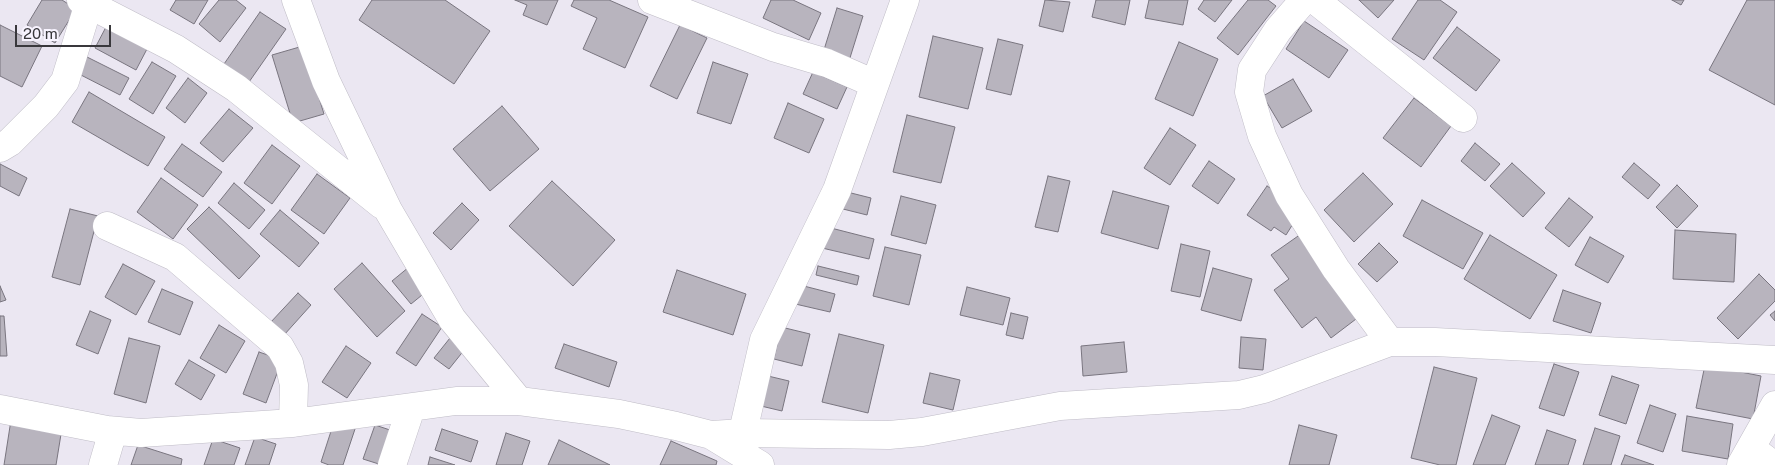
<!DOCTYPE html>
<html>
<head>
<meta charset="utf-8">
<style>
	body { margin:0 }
	#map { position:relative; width:1775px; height:465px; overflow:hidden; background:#ebe7f2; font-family:"Public Sans",sans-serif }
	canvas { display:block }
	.scale { position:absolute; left:15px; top:25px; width:96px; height:22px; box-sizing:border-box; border:2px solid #39383c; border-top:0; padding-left:6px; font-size:15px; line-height:18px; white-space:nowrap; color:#39383c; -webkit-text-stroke:4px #f8f4ff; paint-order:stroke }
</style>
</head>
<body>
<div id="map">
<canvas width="1775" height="465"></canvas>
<div class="scale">20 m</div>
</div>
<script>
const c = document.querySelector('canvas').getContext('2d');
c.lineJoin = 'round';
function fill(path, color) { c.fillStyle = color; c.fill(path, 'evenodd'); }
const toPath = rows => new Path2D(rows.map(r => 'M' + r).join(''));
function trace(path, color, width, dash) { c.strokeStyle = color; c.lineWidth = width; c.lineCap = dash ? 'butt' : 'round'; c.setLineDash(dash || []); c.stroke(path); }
const building = toPath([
	[42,0,62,0,76,9,55,43,27,25,42,0],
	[176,0,208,0,194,24,170,10,176,0],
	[219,0,236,0,246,8,220,42,199,24,219,0],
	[372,0,445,0,490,31,454,84,359,20,372,0],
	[515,0,558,0,547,25,523,15,527,5,515,0],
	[574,0,609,0,648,17,625,68,583,49,597,18,571,6,574,0],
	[771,0,793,0,821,13,809,40,763,18,771,0],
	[1045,0,1070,2,1063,32,1039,26,1045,0],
	[1096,0,1130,0,1125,25,1092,17,1096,0],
	[1149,0,1188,0,1183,25,1145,18,1149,0],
	[1204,0,1232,0,1215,22,1198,9,1204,0],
	[1248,0,1268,0,1276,6,1238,55,1217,38,1248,0],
	[1359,0,1394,0,1378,18,1359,0],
	[1418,0,1440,0,1457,12,1424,60,1392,39,1418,0],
	[1672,0,1684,0,1681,5,1672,0],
	[1747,0,1775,0,1775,105,1709,70,1747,0],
	[837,8,863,16,849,61,823,53,837,8],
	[260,12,286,29,249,82,224,64,260,12],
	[1304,21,1348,50,1329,78,1286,49,1304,21],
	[0,25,42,46,22,87,0,76,0,25],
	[680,25,707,38,677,99,650,86,680,25],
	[106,27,147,49,136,70,95,48,106,27],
	[1457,27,1500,60,1476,91,1433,58,1457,27],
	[933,36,983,48,968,109,919,97,933,36],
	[998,39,1023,45,1011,95,986,89,998,39],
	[1179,42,1218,59,1193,116,1155,99,1179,42],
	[303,46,324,114,293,123,272,55,303,46],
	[85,56,129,78,120,95,77,73,85,56],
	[152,62,176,76,153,114,129,99,152,62],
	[713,62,748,74,731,124,697,113,713,62],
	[813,72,847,87,837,109,803,94,813,72],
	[188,78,207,93,185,123,166,108,188,78],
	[1293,79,1312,111,1282,128,1263,96,1293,79],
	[89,92,165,137,148,166,72,122,89,92],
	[1414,98,1451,126,1421,167,1383,138,1414,98],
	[788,103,824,119,809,153,774,138,788,103],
	[502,106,539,149,490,191,453,149,502,106],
	[229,109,253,128,223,162,200,143,229,109],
	[907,115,955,127,941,183,893,172,907,115],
	[1170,128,1196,145,1170,185,1144,168,1170,128],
	[1475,143,1500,164,1485,181,1461,161,1475,143],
	[182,144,222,172,203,197,164,169,182,144],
	[272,145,300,166,272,204,244,183,272,145],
	[1209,161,1235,179,1218,204,1192,186,1209,161],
	[1512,163,1545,193,1523,217,1490,186,1512,163],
	[1634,163,1660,185,1648,199,1622,177,1634,163],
	[0,164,27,178,19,196,0,186,0,164],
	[1363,173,1393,204,1354,242,1324,210,1363,173],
	[317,174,350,198,324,234,291,210,317,174],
	[1048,176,1070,181,1058,232,1035,227,1048,176],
	[161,178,198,205,173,239,137,212,161,178],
	[552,181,615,240,573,286,509,226,552,181],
	[234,183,265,210,249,229,218,203,234,183],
	[1677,185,1698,206,1677,228,1656,207,1677,185],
	[1267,186,1291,201,1296,219,1286,235,1274,227,1271,231,1247,215,1267,186],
	[839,190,871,198,867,215,835,207,839,190],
	[1113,191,1169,206,1158,249,1101,233,1113,191],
	[901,196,936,205,926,244,891,235,901,196],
	[1569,198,1593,217,1569,247,1545,228,1569,198],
	[1422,200,1483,233,1463,269,1403,236,1422,200],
	[462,203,479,220,451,250,433,233,462,203],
	[209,207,260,256,239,279,187,229,209,207],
	[70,209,98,216,80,285,52,277,70,209],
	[280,210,319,243,299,267,260,234,280,210],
	[827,227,874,239,869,259,822,248,827,227],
	[1675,230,1736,234,1734,282,1673,279,1675,230],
	[1301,234,1360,316,1331,338,1316,317,1302,328,1274,290,1289,279,1271,255,1301,234],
	[1490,235,1557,275,1530,319,1464,279,1490,235],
	[1590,237,1624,256,1608,283,1575,265,1590,237],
	[1379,243,1398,262,1377,282,1358,264,1379,243],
	[1181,244,1210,251,1200,297,1171,291,1181,244],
	[885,247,921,255,909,305,873,296,885,247],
	[362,263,405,311,377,337,334,289,362,263],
	[123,264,155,281,136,315,105,297,123,264],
	[818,266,859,276,857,285,816,275,818,266],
	[409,267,427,291,411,304,392,281,409,267],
	[1213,268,1252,279,1241,321,1201,310,1213,268],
	[677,270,746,294,733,335,663,312,677,270],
	[1759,274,1775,290,1775,301,1738,339,1717,318,1759,274],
	[796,284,835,294,830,312,791,303,796,284],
	[0,286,6,300,0,302,0,286],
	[967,287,1010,298,1003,325,960,315,967,287],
	[162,289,193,302,180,335,148,322,162,289],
	[1563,290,1601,303,1591,333,1553,321,1563,290],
	[298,293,311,305,284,335,270,323,298,293],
	[90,311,111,320,98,354,76,345,90,311],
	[1775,311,1775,321,1770,315,1775,311],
	[1011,313,1028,317,1023,339,1006,335,1011,313],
	[422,314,442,327,416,366,396,353,422,314],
	[0,316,4,316,7,356,0,356,0,316],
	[219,325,245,341,226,373,200,358,219,325],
	[781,327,810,334,802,366,774,359,781,327],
	[839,334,884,345,868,413,822,402,839,334],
	[1241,337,1266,339,1263,370,1239,368,1241,337],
	[129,338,160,346,146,403,114,394,129,338],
	[450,338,465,349,449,369,434,358,450,338],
	[1124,342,1127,372,1083,376,1081,346,1124,342],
	[564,344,617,362,609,387,555,368,564,344],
	[346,346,371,363,347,398,322,382,346,346],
	[259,352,282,360,266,403,243,394,259,352],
	[189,360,215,375,201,400,175,384,189,360],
	[1554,364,1579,372,1564,416,1539,408,1554,364],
	[1705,365,1761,376,1753,419,1696,408,1705,365],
	[1434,367,1477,378,1456,465,1440,465,1411,458,1434,367],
	[930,373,960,380,953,410,923,403,930,373],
	[768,376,789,381,782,411,761,406,768,376],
	[1612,376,1639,385,1626,424,1599,415,1612,376],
	[1650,405,1676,414,1663,452,1637,443,1650,405],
	[1492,415,1520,426,1505,465,1473,465,1492,415],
	[1687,416,1733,424,1728,459,1682,451,1687,416],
	[335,419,356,426,343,465,329,465,321,462,335,419],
	[11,420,62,428,56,465,4,465,11,420],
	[375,425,393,431,382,465,363,459,375,425],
	[1299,425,1337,435,1329,465,1289,465,1299,425],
	[1595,428,1620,436,1611,465,1583,465,1595,428],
	[442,429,478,441,471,462,435,450,442,429],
	[1547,430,1576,440,1568,465,1535,465,1547,430],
	[506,433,530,441,522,465,496,465,506,433],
	[255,437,276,444,269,465,245,465,255,437],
	[213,439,240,448,234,465,204,465,213,439],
	[559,440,610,465,548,465,559,440],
	[671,441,717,461,716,465,660,465,671,441],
	[138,445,182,459,181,465,131,465,138,445],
	[1625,455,1654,465,1621,465,1625,455],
	[430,457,455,465,428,465,430,457]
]);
fill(building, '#b8b4be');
trace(building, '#79757f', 1);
const minor = toPath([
	[81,0,176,49,236,88,382,205],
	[296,0,326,81,388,210,452,319,519,401],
	[652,0,773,47,827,63,875,84],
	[1304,0,1278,30,1252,70,1249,92,1262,136,1289,195,1336,269,1390,342],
	[1315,0,1463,118],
	[0,148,10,142,46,106,65,81,90,0],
	[107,226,175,257,280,347,289,363,294,385,293,423],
	[0,409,107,430,141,433,293,423,456,401,519,401,619,414,676,426,711,435,760,465],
	[711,435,744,433,889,435,922,432,1060,406,1239,395,1264,389,1390,342,1435,342,1775,360],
	[1751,448,1773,465],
	[739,449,764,340,837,190,905,0],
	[103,465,113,431],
	[392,465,411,408],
	[1741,465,1775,405]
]);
trace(minor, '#bfbcc6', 29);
trace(minor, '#fff', 28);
</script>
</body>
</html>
